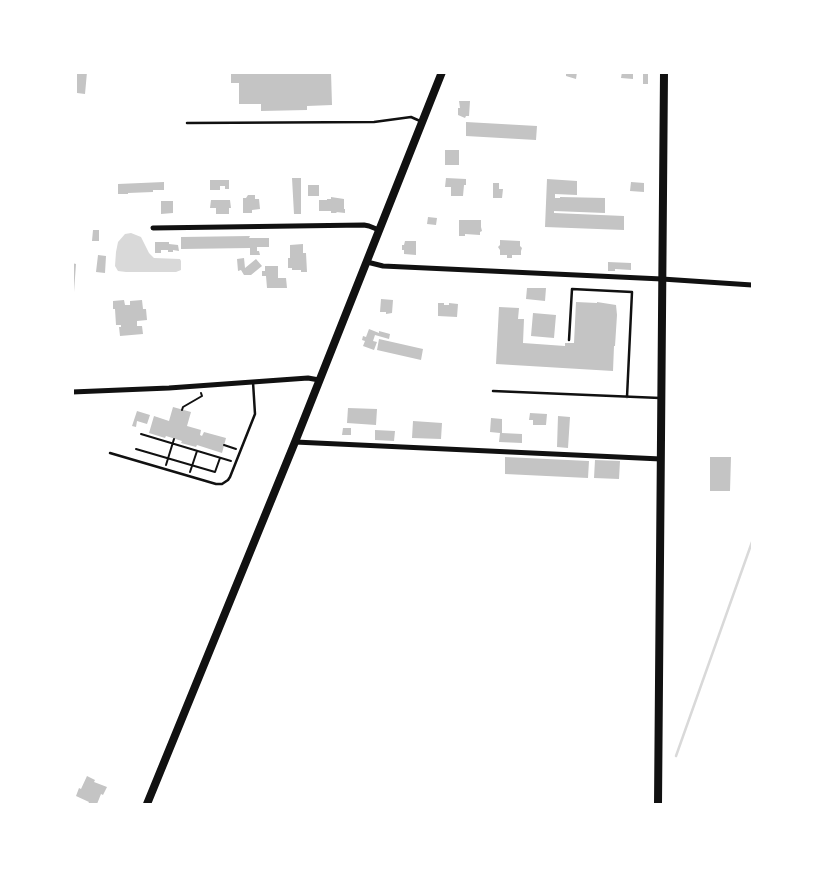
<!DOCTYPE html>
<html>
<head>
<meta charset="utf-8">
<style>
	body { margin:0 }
	#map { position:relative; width:825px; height:877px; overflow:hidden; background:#fff; font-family:Commissioner,sans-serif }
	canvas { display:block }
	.frame { position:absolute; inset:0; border:74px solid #fff; pointer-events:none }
</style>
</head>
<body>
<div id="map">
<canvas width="825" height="877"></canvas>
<div class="frame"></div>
</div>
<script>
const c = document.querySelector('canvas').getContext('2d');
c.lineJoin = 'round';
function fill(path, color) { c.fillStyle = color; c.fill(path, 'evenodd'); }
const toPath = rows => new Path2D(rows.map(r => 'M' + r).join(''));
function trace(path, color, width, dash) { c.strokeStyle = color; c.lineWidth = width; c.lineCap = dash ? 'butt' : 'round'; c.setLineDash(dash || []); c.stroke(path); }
fill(toPath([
	[131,233,141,237,149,253,154,258,180,259,181,261,181,270,176,272,126,272,118,271,115,266,116,252,118,242,125,234]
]), '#d9d9d9');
trace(toPath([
	[676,756,752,542]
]), '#d9d9d9', 2.5);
fill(toPath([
	[77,72,87,72,85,94,77,93],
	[231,72,331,72,332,105,307,106,307,110,261,111,261,104,239,104,239,83,231,83],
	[566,72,577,72,576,79,566,76],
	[622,72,633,72,633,79,621,78],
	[643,72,648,72,648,84,643,84],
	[459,101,470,101,469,116,466,116,465,118,458,115,458,108,460,108],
	[466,122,537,126,536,140,466,136],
	[445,150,459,150,459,165,445,165],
	[292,178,301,178,301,214,294,214],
	[446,178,466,179,466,185,464,185,463,196,451,196,451,187,445,187],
	[547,179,577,181,577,195,555,194,555,198,560,198,560,197,605,198,605,213,554,211,554,213,624,216,624,230,545,227],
	[210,180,229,180,229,189,225,189,225,186,220,186,220,190,210,190],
	[164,182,164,190,153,190,153,192,128,193,128,194,118,194,118,184],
	[631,182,644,183,644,192,630,191],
	[493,183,499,183,499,189,503,189,502,198,493,198],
	[308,185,319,185,319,196,308,196],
	[248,195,255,195,255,199,259,199,260,209,252,210,252,213,243,213,243,198,246,198],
	[331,197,344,199,344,209,345,209,345,213,336,212,337,213,331,213,331,211,319,211,319,200,327,200,327,199,331,199],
	[211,200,230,200,231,208,229,208,229,214,216,214,216,208,210,208],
	[161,201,173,201,173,213,161,214],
	[428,217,437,218,436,225,427,224],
	[459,220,481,220,481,227,482,231,480,232,480,235,465,234,465,236,459,236],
	[93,230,99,230,99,241,92,241],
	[250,236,249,238,269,238,269,247,257,247,257,251,259,251,260,255,250,255,250,248,181,249,181,237],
	[500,240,520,241,520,246,522,248,521,251,521,255,512,255,512,258,507,258,507,255,500,255,500,250,498,247,500,245],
	[405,241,416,241,416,255,404,254,404,250,402,250,402,245,404,245],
	[155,242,169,242,169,244,178,245,179,251,173,250,173,252,168,252,168,250,161,250,161,253,155,253],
	[303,244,303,253,306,253,307,272,301,272,301,270,292,270,292,268,288,268,288,258,290,258,290,245],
	[98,255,106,256,105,273,96,272],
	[244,258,245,268,256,259,262,266,251,275,244,275,241,270,238,271,237,259],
	[608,262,631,263,631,270,615,269,615,271,608,271],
	[72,263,76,264,74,292,72,292],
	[265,266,278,266,278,278,286,278,287,288,267,288,266,276,262,276,262,271,265,271],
	[527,288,546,288,545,301,526,299],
	[381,299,393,300,392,313,386,314,386,312,380,312],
	[124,300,125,305,130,305,130,301,142,300,143,309,146,309,147,320,137,321,137,326,142,326,143,334,120,336,119,327,121,327,121,325,116,325,115,309,113,309,113,301],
	[576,302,597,303,597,302,616,305,617,315,615,346,614,346,613,371,496,364,499,307,519,308,518,319,524,319,523,343,565,346,565,343,574,343],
	[438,303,444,303,444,305,449,305,449,303,458,304,457,317,438,316],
	[533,313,556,315,554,338,531,336],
	[369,329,379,333,379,331,390,334,389,339,375,335,373,341,377,342,374,350,363,346,365,341,362,340,363,336,366,337],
	[379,339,423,349,421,360,377,350],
	[173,407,191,412,187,426,201,430,200,435,202,436,204,432,226,438,222,453,197,445,196,447,181,443,182,441,166,436,165,438,149,433,154,416,169,421],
	[348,408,377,409,376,425,347,423],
	[137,411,150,415,147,424,137,421,136,427,132,426],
	[530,413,547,414,546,425,533,425,533,420,529,420],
	[558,416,570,417,568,448,557,447],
	[491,418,502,419,502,433,522,434,522,443,499,442,500,433,490,432],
	[413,421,442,423,441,439,412,438],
	[343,428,351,428,351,435,342,435],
	[375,430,395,431,394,441,375,440],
	[505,457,589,461,588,478,505,474],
	[710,457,731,457,730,491,710,491],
	[595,460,620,461,619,479,594,478],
	[87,776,95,780,94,782,107,787,103,795,101,794,97,804,88,804,89,802,76,796,79,788,81,789]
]), '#c4c4c4');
trace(toPath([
	[182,410,183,407,202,396,201,393],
	[141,434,231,461],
	[224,445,236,449],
	[136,449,215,472,220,458],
	[166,465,174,439],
	[190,472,197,451]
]), '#111', 2);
trace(toPath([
	[187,123,374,122,411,117,420,121],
	[569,340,572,289,632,292,627,397],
	[493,391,660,398],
	[110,453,216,484,222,484,228,480,230,477,255,414,253,382]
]), '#111', 2.5);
trace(toPath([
	[153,228,364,225,369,226,379,230],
	[367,262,383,266,662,279,752,285],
	[72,392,169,388,308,378,319,380],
	[295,442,661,459]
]), '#111', 5);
trace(toPath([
	[147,804,295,442,442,72],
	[658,804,664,72]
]), '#111', 8);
</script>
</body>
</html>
